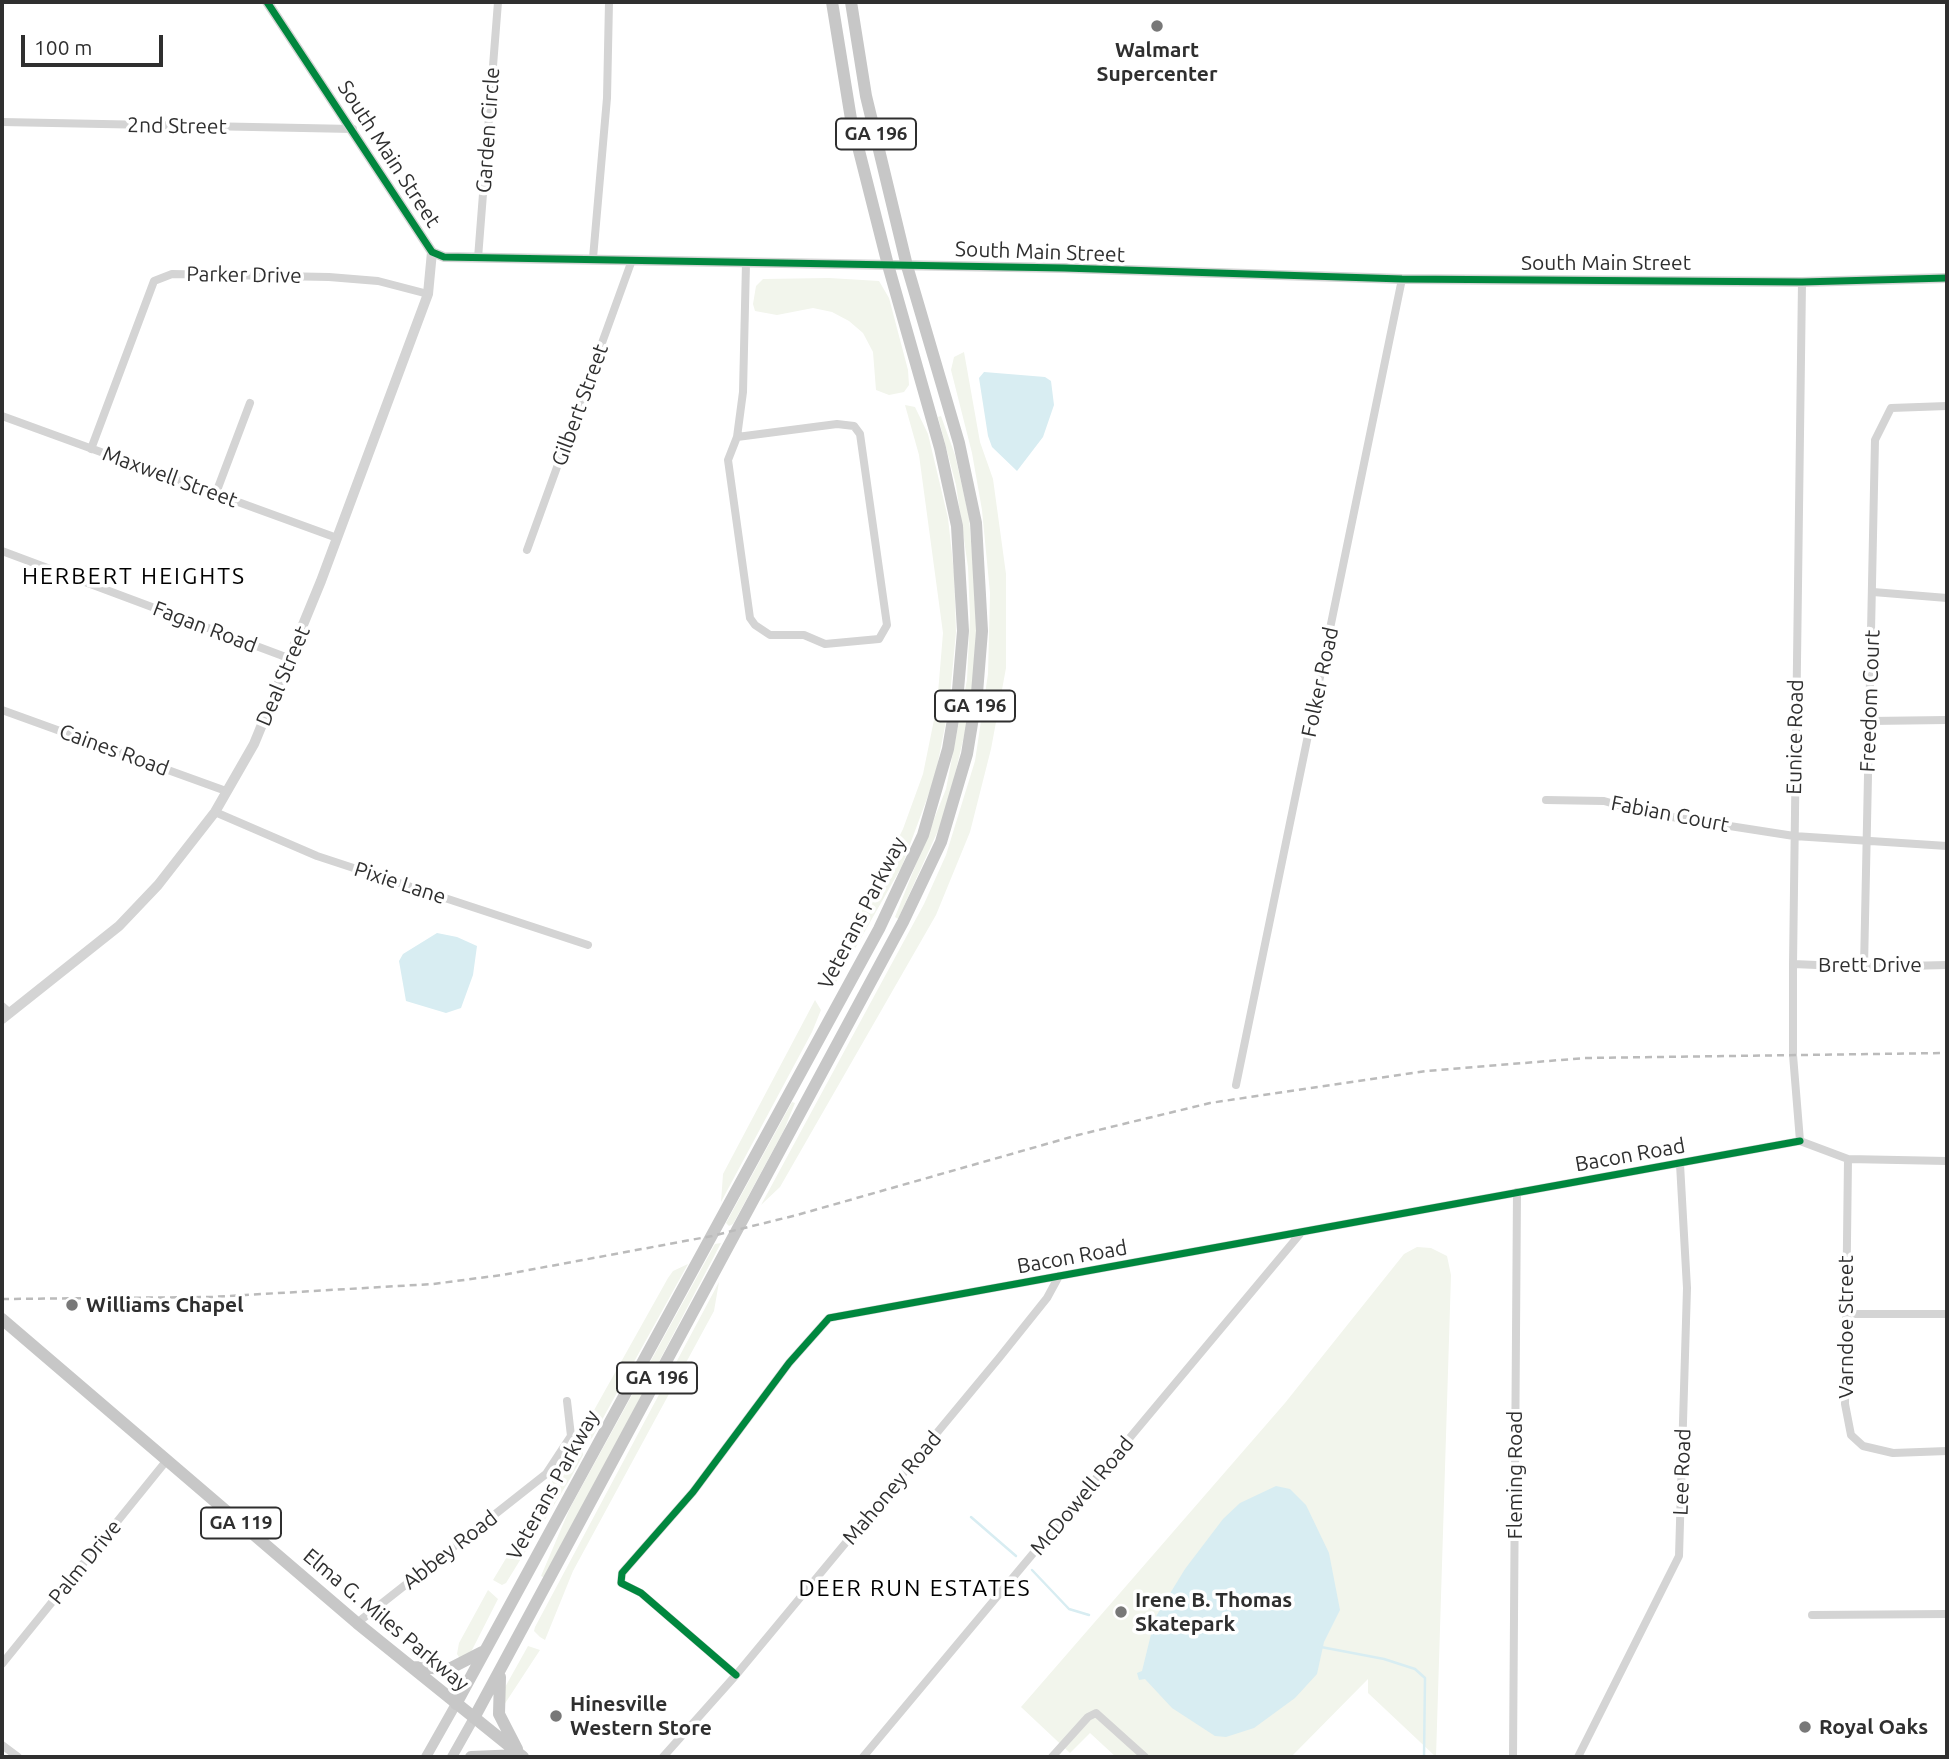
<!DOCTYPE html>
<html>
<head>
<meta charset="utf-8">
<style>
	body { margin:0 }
	#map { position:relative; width:1949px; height:1759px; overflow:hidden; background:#fff; font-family:Ubuntu,sans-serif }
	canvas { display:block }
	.frame { position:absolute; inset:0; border:4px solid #2f2f2f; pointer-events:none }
	.scale { position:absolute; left:21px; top:35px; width:142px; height:32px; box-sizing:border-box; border:4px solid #2f2f2f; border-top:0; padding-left:9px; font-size:21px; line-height:24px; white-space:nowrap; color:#2f2f2f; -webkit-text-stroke:5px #fff; paint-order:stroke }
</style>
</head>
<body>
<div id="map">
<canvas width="1949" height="1759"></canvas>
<div class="frame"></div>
<div class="scale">100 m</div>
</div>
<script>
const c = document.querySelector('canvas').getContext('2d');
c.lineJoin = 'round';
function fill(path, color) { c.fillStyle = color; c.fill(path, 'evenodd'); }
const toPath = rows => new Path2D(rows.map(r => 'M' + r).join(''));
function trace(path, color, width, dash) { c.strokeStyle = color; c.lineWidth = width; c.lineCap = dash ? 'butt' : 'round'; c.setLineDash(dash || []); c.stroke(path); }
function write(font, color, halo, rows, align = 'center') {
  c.font = font + ' Ubuntu,sans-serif'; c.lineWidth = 7; c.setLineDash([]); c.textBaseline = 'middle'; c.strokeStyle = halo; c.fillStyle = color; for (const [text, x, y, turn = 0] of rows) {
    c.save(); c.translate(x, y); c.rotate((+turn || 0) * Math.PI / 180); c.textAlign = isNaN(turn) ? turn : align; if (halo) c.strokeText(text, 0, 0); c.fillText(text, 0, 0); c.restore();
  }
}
fill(toPath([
	[829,278,879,281,889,298,908,370,909,385,904,392,889,395,876,390,873,352,863,333,849,321,832,312,813,308,777,315,755,311,753,304,756,286,763,279],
	[964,352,980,442,993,479,1006,574,1006,668,991,749,970,832,936,915,780,1187,761,1205,924,904,946,855,975,761,988,674,990,593,982,510,972,453,951,370,954,357],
	[905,405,915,407,928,434,948,518,954,573,956,632,949,706,935,777,902,866,836,982,823,987,903,829,923,774,937,705,943,633,919,455],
	[941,416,955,455,969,517,977,617,973,683,967,723,946,813,898,919,895,917,946,789,967,680,970,617,968,567,956,485,938,417],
	[815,1000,821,1010,812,1032,721,1202,723,1174],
	[792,1102,795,1103,784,1130,733,1224,729,1226,726,1223],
	[721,1243,573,1526,545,1578,541,1576,570,1508,715,1244],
	[1417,1247,1431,1248,1447,1256,1451,1275,1436,1757,1368,1693,1368,1679,1291,1757,1116,1757,1090,1733,1070,1753,1021,1707,1285,1403,1404,1254],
	[688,1264,592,1438,588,1441,582,1439,579,1437,668,1278,673,1271],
	[719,1282,714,1311,573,1571,545,1640,540,1637,534,1631,535,1627],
	[575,1443,582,1447,583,1455,570,1479,506,1583,502,1585,493,1580],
	[488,1590,498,1599,471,1652,461,1660,457,1654,459,1643],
	[528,1646,540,1650,504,1705,504,1689]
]), '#f2f5ec');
fill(toPath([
	[984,372,1045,377,1051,381,1054,405,1043,437,1017,471,992,447,988,436,979,378],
	[437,933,457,937,477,946,473,975,461,1008,446,1013,406,1001,399,961,403,954],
	[1276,1486,1290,1489,1306,1505,1329,1553,1340,1610,1324,1642,1317,1674,1295,1698,1254,1728,1226,1737,1215,1736,1172,1708,1145,1679,1139,1680,1137,1673,1142,1671,1155,1618,1185,1569,1223,1519,1240,1503]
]), '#d8edf2');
trace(toPath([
	[971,1517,1016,1556],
	[1032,1570,1069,1609,1089,1615],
	[1321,1647,1384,1659,1415,1669,1425,1678,1424,1757]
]), '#d8edf2', 2.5);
trace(toPath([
	[2,122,353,129],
	[478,258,498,2],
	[593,258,607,98,609,2],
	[2,416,337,538],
	[737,437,837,424,854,426,860,434,887,625,879,639,825,644,804,635,770,635,755,625,750,618,728,460,737,437,743,392,746,263],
	[91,449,154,281,172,274,329,277,378,281,428,294],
	[216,493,250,403],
	[527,550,632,260],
	[2,551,291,659],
	[1873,592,1947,598],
	[2,710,226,791],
	[1870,721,1947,720],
	[1546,800,1604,801,1646,813,1794,836,1947,846],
	[215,812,317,856,588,945],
	[1793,964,1864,967,1947,965],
	[1864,967,1875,440,1891,408,1947,406],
	[2,1006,10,1013],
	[1236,1085,1402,279],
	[1800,1141,1793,1055,1793,964,1802,282],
	[1800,1141,1848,1159,1947,1161],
	[1848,1159,1845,1404,1851,1435,1863,1446,1893,1453,1947,1451],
	[1846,1314,1947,1314],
	[1812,1615,1947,1614],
	[357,1623,546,1474,571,1436,567,1401],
	[2,1664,167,1460],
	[736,1675,641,1593,621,1583,622,1573,693,1492,789,1363,829,1318,1800,1141],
	[2,1745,18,1757],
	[663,1757,736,1675,999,1358,1047,1298,1059,1276],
	[863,1757,1300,1234],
	[1052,1757,1088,1717,1096,1713,1145,1757],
	[1513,1757,1517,1192],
	[1578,1757,1679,1556,1687,1288,1680,1164]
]), '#d4d4d4', 8);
trace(toPath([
	[267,2,432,252,444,257,1064,268,1402,279,1802,282,1947,278],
	[2,1019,119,926,158,885,215,812,254,744,321,581,428,294,432,252]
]), '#d4d4d4', 10);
trace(toPath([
	[426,1757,456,1704],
	[452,1757,474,1718]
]), '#cdcdcd', 10);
trace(toPath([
	[2,1319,357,1623,523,1757],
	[413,1667,449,1669,482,1652],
	[500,1677,499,1714,517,1749],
	[456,1704,879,929,923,835,948,749,958,690,963,631,957,526,940,448,888,265,851,119,832,2],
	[474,1718,903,922,941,842,967,754,977,693,982,631,976,523,959,443,907,266,866,96,851,2],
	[471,1757,520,1755]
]), '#c7c7c7', 12);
trace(toPath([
	[2,1299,211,1297,433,1284,502,1275,712,1236,797,1215,1078,1135,1210,1103,1426,1071,1585,1058,1947,1053]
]), '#bbb', 2.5, [7, 5]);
trace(toPath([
	[267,2,432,252,444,257,1064,268,1402,279,1802,282,1947,278],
	[736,1675,641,1593,621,1583,622,1573,693,1492,789,1363,829,1318,1800,1141]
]), '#00873e', 7);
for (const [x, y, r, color] of [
	[1157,26,7,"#787878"],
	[72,1305,7,"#787878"],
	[1121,1612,7,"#787878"],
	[556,1716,7,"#787878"],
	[1805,1727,7,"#787878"]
]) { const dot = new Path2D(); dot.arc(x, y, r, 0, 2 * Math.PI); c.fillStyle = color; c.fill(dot); trace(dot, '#fff', 2.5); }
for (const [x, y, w] of [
	[876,134,80],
	[975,706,80],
	[657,1378,80],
	[241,1523,80]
]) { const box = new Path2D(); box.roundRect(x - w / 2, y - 15.5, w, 31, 5); c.fillStyle = '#fff'; c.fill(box); trace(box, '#2f2f2f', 2); }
write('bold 19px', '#2f2f2f', null, [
	["GA 196",876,134],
	["GA 196",975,706],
	["GA 196",657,1378],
	["GA 119",241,1523]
]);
write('bold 21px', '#2f2f2f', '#fff', [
	["Walmart",1157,50,"center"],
	["Supercenter",1157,74,"center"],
	["Williams Chapel",86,1305],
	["Irene B. Thomas",1135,1600],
	["Skatepark",1135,1624],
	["Hinesville",570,1704],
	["Western Store",570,1728],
	["Royal Oaks",1819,1727]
], 'left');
write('21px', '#2f2f2f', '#fff', [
	["2nd Street",177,126,1],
	["Garden Circle",488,130,-86],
	["South Main Street",389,154,57],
	["South Main Street",1040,252,2],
	["South Main Street",1606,263],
	["Parker Drive",244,275,1],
	["Gilbert Street",580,405,-70],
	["Maxwell Street",170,477,20],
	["Fagan Road",205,627,21],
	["Deal Street",283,676,-67],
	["Folker Road",1320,682,-78],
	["Freedom Court",1870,701,-88],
	["Eunice Road",1795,737,-89],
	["Caines Road",114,750,20],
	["Fabian Court",1670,814,11],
	["Pixie Lane",400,883,18],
	["Veterans Parkway",862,913,-63],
	["Brett Drive",1870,965],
	["Bacon Road",1630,1155,-10],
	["Bacon Road",1072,1257,-10],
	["Varndoe Street",1846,1327,-90],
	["Lee Road",1682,1472,-88],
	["Fleming Road",1515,1475,-90],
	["Veterans Parkway",553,1485,-61],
	["Mahoney Road",892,1488,-50],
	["McDowell Road",1082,1496,-50],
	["Abbey Road",450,1550,-38],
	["Palm Drive",85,1562,-51],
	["Elma G. Miles Parkway",386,1620,40]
]);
c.letterSpacing = '2px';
write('23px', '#000', '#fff', [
	["HERBERT HEIGHTS",134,576],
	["DEER RUN ESTATES",915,1588]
]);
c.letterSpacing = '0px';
</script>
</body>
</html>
